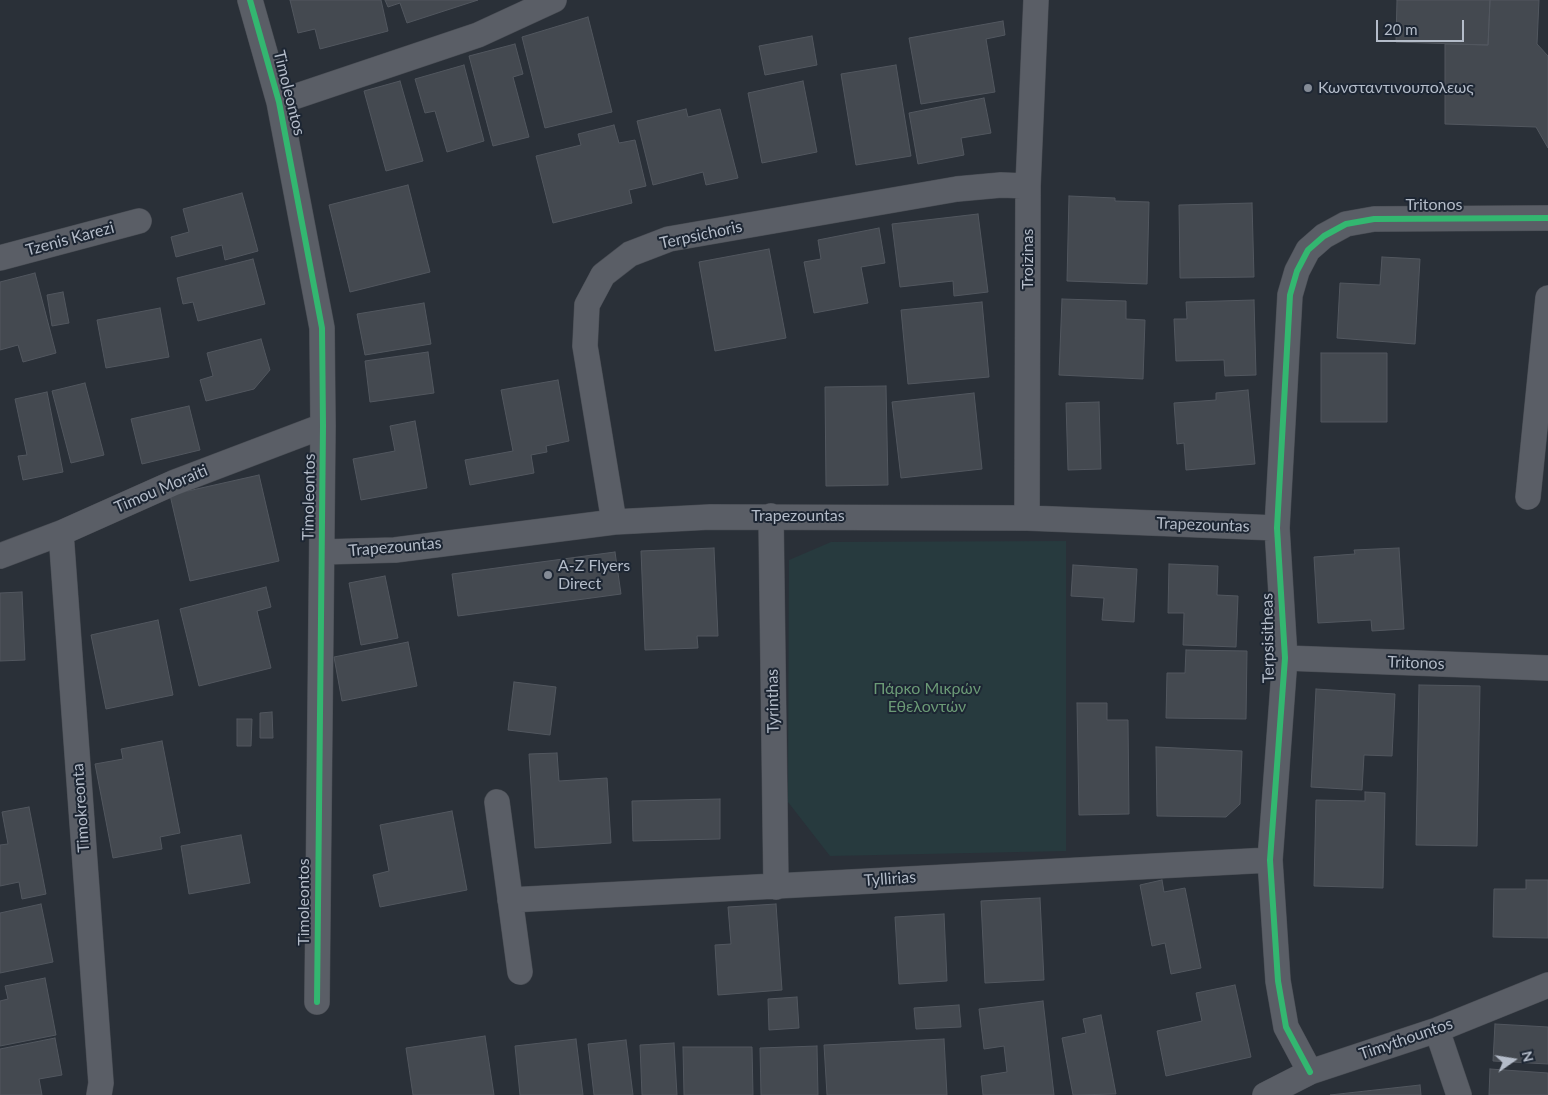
<!DOCTYPE html>
<html>
<head>
<meta charset="utf-8">
<style>
	body { margin:0 }
	#map { position:relative; width:1548px; height:1095px; overflow:hidden; background:#2a3038; font-family:Lato,sans-serif }
	canvas { display:block }
	.north { position:absolute; left:1488px; top:1035px; width:50px; height:50px; -webkit-text-stroke:4px #1d2633; paint-order:stroke; rotate:77deg; font-size:14px; font-weight:700; line-height:20px; text-align:center; color:#b4bcc9 }
	.north::after { content:''; display:block; margin:auto; width:18px; height:22px; background:#b4bcc9; clip-path:polygon(50% 0,100% 100%,50% 72%,0 100%) }
	.scale { position:absolute; left:1376px; top:20px; width:88px; height:22px; box-sizing:border-box; border:2px solid #b4bcc9; border-top:0; padding-left:6px; font-size:15px; line-height:18px; white-space:nowrap; color:#b4bcc9; -webkit-text-stroke:4px #1d2633; paint-order:stroke }
</style>
</head>
<body>
<div id="map">
<canvas width="1548" height="1095"></canvas>
<div class="north">N</div>
<div class="scale">20 m</div>
</div>
<script>
const c = document.querySelector('canvas').getContext('2d');
c.lineJoin = 'round';
function fill(path, color) { c.fillStyle = color; c.fill(path, 'evenodd'); }
const toPath = rows => new Path2D(rows.map(r => 'M' + r).join(''));
function trace(path, color, width, dash) { c.strokeStyle = color; c.lineWidth = width; c.lineCap = dash ? 'butt' : 'round'; c.setLineDash(dash || []); c.stroke(path); }
function write(font, color, halo, rows, align = 'center') {
  c.font = font + ' Lato,sans-serif'; c.lineWidth = 4; c.setLineDash([]); c.textBaseline = 'middle'; c.strokeStyle = halo; c.fillStyle = color; for (const [text, x, y, turn = 0] of rows) {
    c.save(); c.translate(x, y); c.rotate((+turn || 0) * Math.PI / 180); c.textAlign = isNaN(turn) ? turn : align; if (halo) c.strokeText(text, 0, 0); c.fillText(text, 0, 0); c.restore();
  }
}
fill(toPath([
	[1066,541,1066,851,830,856,788,802,789,560,831,542]
]), '#273a3e');
const building = toPath([
	[290,0,381,0,388,31,320,49,315,29,298,33,290,0],
	[385,0,478,0,407,23,400,3,388,7,385,0],
	[1397,0,1490,0,1488,45,1396,42,1397,0],
	[1490,0,1539,0,1537,44,1548,56,1548,148,1536,127,1445,124,1445,44,1488,45,1490,0],
	[588,17,612,112,545,128,522,37,588,17],
	[1003,21,1005,35,986,39,995,92,921,104,909,38,1003,21],
	[812,36,817,65,765,75,759,46,812,36],
	[515,44,523,74,513,77,529,137,493,146,469,56,515,44],
	[464,65,484,141,447,152,435,111,425,113,415,79,464,65],
	[896,65,911,156,856,165,841,74,896,65],
	[400,81,423,161,386,171,364,91,400,81],
	[803,81,817,152,762,163,748,93,803,81],
	[984,98,991,133,961,138,964,155,918,164,909,113,984,98],
	[686,109,688,117,720,109,738,178,706,185,703,172,653,185,637,121,686,109],
	[614,125,619,143,635,140,646,186,629,190,632,203,553,223,536,156,581,145,578,134,614,125],
	[408,185,430,272,350,292,329,205,408,185],
	[242,193,258,251,225,260,222,245,176,257,171,237,189,232,183,209,242,193],
	[1069,196,1115,198,1115,201,1149,202,1147,284,1067,281,1069,196],
	[1252,203,1254,277,1180,278,1179,205,1252,203],
	[978,214,988,292,954,296,953,281,900,287,892,224,978,214],
	[879,228,885,263,861,267,868,303,814,313,804,262,821,259,818,240,879,228],
	[769,249,786,338,715,351,699,262,769,249],
	[1382,257,1420,259,1415,344,1337,338,1340,283,1380,285,1382,257],
	[253,259,265,304,198,321,193,302,183,304,177,278,253,259],
	[35,273,56,353,23,362,18,345,0,350,0,282,35,273],
	[63,292,69,323,52,326,47,295,63,292],
	[1062,299,1126,301,1126,319,1145,320,1143,379,1059,375,1062,299],
	[1254,300,1256,375,1225,376,1224,360,1176,361,1174,319,1187,319,1186,302,1254,300],
	[982,302,989,377,908,384,901,310,982,302],
	[424,303,431,344,365,355,357,314,424,303],
	[160,308,169,357,106,368,97,320,160,308],
	[261,339,270,370,254,389,206,401,200,380,213,376,207,353,261,339],
	[428,352,434,393,370,402,365,361,428,352],
	[1321,353,1387,353,1387,422,1321,422,1321,353],
	[558,380,569,441,546,446,547,452,531,455,534,473,470,485,465,460,513,451,501,390,558,380],
	[85,383,104,455,71,463,52,391,85,383],
	[886,386,888,485,826,486,825,387,886,386],
	[1248,390,1255,464,1186,470,1184,443,1177,444,1174,403,1216,400,1216,393,1248,390],
	[47,392,63,472,23,480,18,456,27,455,15,399,47,392],
	[974,393,982,469,901,478,892,402,974,393],
	[1099,402,1101,469,1068,470,1066,403,1099,402],
	[189,406,200,450,142,464,131,419,189,406],
	[415,421,427,488,361,500,353,459,395,451,390,426,415,421],
	[259,475,279,561,190,581,170,495,259,475],
	[714,548,718,636,697,636,698,648,645,650,641,551,714,548],
	[1399,548,1404,629,1372,631,1371,620,1318,623,1314,557,1355,554,1354,550,1399,548],
	[615,552,621,594,458,616,452,574,615,552],
	[1169,564,1218,566,1217,595,1238,596,1236,647,1183,645,1184,613,1168,613,1169,564],
	[1073,565,1137,569,1134,622,1102,620,1104,598,1071,596,1073,565],
	[385,576,398,638,361,645,349,583,385,576],
	[266,587,271,607,257,611,271,668,199,686,180,609,266,587],
	[22,592,25,660,0,661,0,593,22,592],
	[158,620,173,695,106,709,91,635,158,620],
	[408,642,417,686,342,701,334,657,408,642],
	[1186,650,1247,651,1246,719,1166,718,1167,673,1185,673,1186,650],
	[514,682,556,687,550,735,508,730,514,682],
	[1419,685,1480,686,1477,846,1416,845,1419,685],
	[1316,689,1395,694,1392,756,1364,755,1362,790,1311,787,1316,689],
	[1077,703,1107,703,1107,720,1128,720,1129,814,1079,815,1077,703],
	[272,712,273,738,260,738,260,713,272,712],
	[237,719,252,719,251,746,237,746,237,719],
	[162,741,180,833,160,837,162,849,113,858,95,764,123,759,121,749,162,741],
	[1156,747,1242,751,1240,804,1226,817,1157,816,1156,747],
	[557,753,559,781,607,778,611,843,535,848,529,754,557,753],
	[1365,792,1385,793,1383,888,1314,886,1316,800,1365,801,1365,792],
	[720,799,720,839,633,841,632,801,720,799],
	[29,807,46,894,22,899,19,882,0,886,0,845,8,844,2,812,29,807],
	[452,811,467,890,380,907,373,875,389,871,380,825,452,811],
	[241,835,250,883,189,894,181,846,241,835],
	[1162,880,1164,892,1185,888,1201,968,1171,974,1165,943,1152,946,1140,885,1162,880],
	[1526,880,1548,880,1548,938,1493,937,1494,889,1526,889,1526,880],
	[1040,898,1044,980,985,983,981,901,1040,898],
	[41,904,53,962,0,973,0,913,41,904],
	[776,904,782,990,718,995,715,945,731,944,728,907,776,904],
	[944,914,947,981,899,984,895,917,944,914],
	[45,978,56,1035,0,1046,0,1001,8,999,5,986,45,978],
	[1235,985,1251,1057,1166,1076,1157,1031,1202,1021,1196,993,1235,985],
	[797,997,799,1028,769,1030,768,999,797,997],
	[1043,1001,1054,1095,983,1095,981,1076,1007,1072,1004,1046,984,1049,979,1009,1043,1001],
	[959,1005,961,1027,916,1029,914,1008,959,1005],
	[1101,1015,1116,1094,1073,1095,1062,1038,1086,1033,1083,1019,1101,1015],
	[1495,1024,1548,1027,1548,1064,1493,1061,1495,1024],
	[485,1036,494,1095,413,1095,406,1048,485,1036],
	[55,1038,62,1075,39,1079,42,1095,0,1095,0,1049,55,1038],
	[576,1039,583,1095,520,1095,515,1046,576,1039],
	[944,1039,947,1095,827,1095,824,1045,944,1039],
	[626,1040,633,1095,594,1095,588,1044,626,1040],
	[674,1043,677,1095,642,1095,640,1045,674,1043],
	[817,1046,818,1095,761,1095,760,1048,817,1046],
	[683,1047,752,1047,753,1095,684,1095,683,1047],
	[1490,1069,1548,1073,1548,1095,1489,1095,1490,1069],
	[1420,1085,1421,1095,1330,1095,1420,1085]
]);
fill(building, '#444950');
trace(building, '#52575f', 1);
const minor = toPath([
	[250,0,279,102,322,328,323,426,317,1002],
	[279,102,478,35,554,0],
	[0,258,139,221],
	[1528,497,1548,298],
	[771,516,776,887],
	[1027,518,1028,186,1036,0],
	[614,522,585,346,587,305,603,275,630,254,669,239,957,189,1001,185,1028,186],
	[61,533,101,1083,99,1095],
	[322,552,395,550,614,522,710,517,1027,518,1277,528],
	[0,556,61,533,173,483,323,426],
	[1285,658,1548,668],
	[497,802,520,972],
	[510,900,1270,860],
	[1437,1030,1459,1095],
	[1310,1072,1286,1027,1278,981,1270,860,1285,658,1277,528,1290,295,1297,271,1308,250,1324,236,1346,224,1374,219,1548,218],
	[1265,1095,1310,1072,1437,1030,1548,985]
]);
trace(minor, '#484c53', 26);
trace(minor, '#5a5e66', 25);
trace(toPath([
	[250,0,279,102,322,328,323,426,317,1002],
	[1310,1072,1286,1027,1278,981,1270,860,1285,658,1277,528,1290,295,1297,271,1308,250,1324,236,1346,224,1374,219,1548,218]
]), '#33b770', 6);
for (const [x, y, r, color] of [
	[1308,88,5,"#848b96"],
	[548,575,5,"#848b96"]
]) { const dot = new Path2D(); dot.arc(x, y, r, 0, 2 * Math.PI); c.fillStyle = color; c.fill(dot); trace(dot, '#1d2633', 2); }
write('16px', '#b4bcc9', '#1d2633', [
	["Κωνσταντινουπολεως",1318,88],
	["A-Z Flyers",558,566],
	["Direct",558,584]
], 'left');
write('16px', '#b4bcc9', '#1d2633', [
	["Timoleontos",289,93,76],
	["Tritonos",1434,205],
	["Terpsichoris",701,235,-12],
	["Tzenis Karezi",70,239,-15],
	["Troizinas",1028,259,-90],
	["Timou Moraiti",161,489,-23],
	["Timoleontos",309,497,-89],
	["Trapezountas",798,516],
	["Trapezountas",1203,525,2],
	["Trapezountas",395,547,-5],
	["Terpsisitheas",1268,638,-91],
	["Tritonos",1416,663,2],
	["Tyrinthas",773,701,-91],
	["Timokreonta",81,808,-94],
	["Tyllirias",890,879,-4],
	["Timoleontos",304,902,-90],
	["Timythountos",1406,1039,-19]
]);
write('16px', '#6b9a76', '#1d2633', [
	["Πάρκο Μικρών",927,689],
	["Εθελοντών",927,707]
]);
</script>
</body>
</html>
